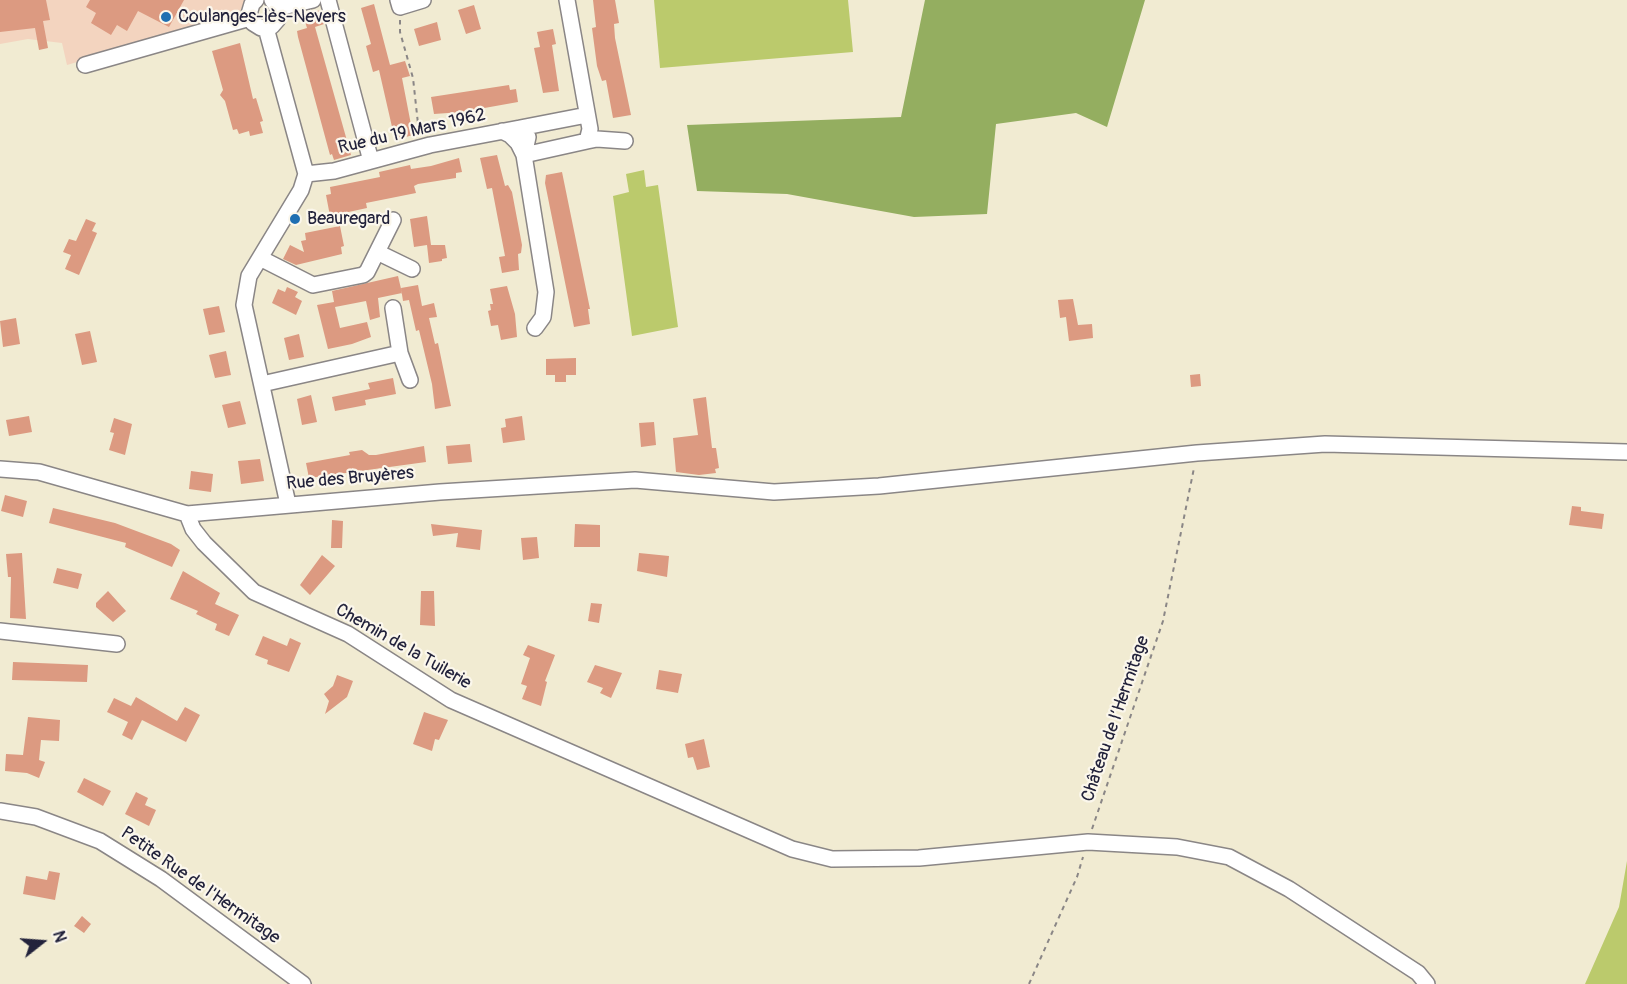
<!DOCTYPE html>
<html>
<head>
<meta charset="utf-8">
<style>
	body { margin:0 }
	#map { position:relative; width:1627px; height:984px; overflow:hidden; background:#f1ebd2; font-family:Pangolin,sans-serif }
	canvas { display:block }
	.north { position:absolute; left:12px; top:912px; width:60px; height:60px; -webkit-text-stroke:4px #fbf7ec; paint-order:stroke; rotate:73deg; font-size:16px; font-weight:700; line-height:24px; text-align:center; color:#22223b }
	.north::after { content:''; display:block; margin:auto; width:21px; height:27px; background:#22223b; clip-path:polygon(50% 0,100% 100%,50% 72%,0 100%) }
</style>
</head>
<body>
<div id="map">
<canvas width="1627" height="984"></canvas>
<div class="north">N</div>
</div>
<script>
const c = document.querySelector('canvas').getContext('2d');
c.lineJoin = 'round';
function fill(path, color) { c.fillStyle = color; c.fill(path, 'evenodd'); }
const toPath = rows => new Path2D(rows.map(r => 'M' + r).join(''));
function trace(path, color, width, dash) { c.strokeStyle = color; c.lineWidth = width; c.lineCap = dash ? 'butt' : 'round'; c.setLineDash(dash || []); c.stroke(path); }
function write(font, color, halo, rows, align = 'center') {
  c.font = font + ' Pangolin,sans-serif'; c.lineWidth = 4.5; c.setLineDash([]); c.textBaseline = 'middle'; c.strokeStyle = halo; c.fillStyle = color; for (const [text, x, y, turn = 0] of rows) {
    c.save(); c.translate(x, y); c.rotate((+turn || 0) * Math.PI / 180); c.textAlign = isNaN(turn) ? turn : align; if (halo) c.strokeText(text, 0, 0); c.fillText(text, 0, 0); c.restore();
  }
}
fill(toPath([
	[0,0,245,0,239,14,67,65,62,43,28,39,0,44]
]), '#f3d4bf');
fill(toPath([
	[654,0,848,0,853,52,660,68],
	[644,170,646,187,658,185,678,327,632,336,613,196,629,192,626,174],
	[1627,861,1627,984,1585,984,1619,907]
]), '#bbca6c');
fill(toPath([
	[925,0,1145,0,1107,127,1076,113,996,124,987,214,914,217,787,194,697,191,687,125,901,117]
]), '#94ae60');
fill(toPath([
	[0,0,46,0,50,20,43,21,48,48,39,50,35,28,0,32],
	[90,0,184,0,169,27,138,11,127,31,117,25,111,35,91,23,96,13,86,7],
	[593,0,615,0,619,23,614,24,615,38,631,115,613,118,606,80,602,81,597,66,592,28,596,27],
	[374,4,390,65,405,61,410,76,402,78,413,135,395,140,379,70,373,72,366,46,371,44,361,8],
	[474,5,481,29,466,34,458,10],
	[321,10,324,24,315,27,351,155,334,160,332,154,330,155,298,37,297,31,307,28,303,15],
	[437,22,441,40,419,46,414,29],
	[553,29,556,44,552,45,559,91,543,93,534,48,540,47,537,32],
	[240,43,253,99,256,98,263,121,260,122,263,133,250,136,249,131,239,134,237,129,233,130,225,101,220,95,223,90,212,51],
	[509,85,510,90,516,89,518,102,462,112,434,114,431,97],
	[497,155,505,186,508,185,512,192,522,245,521,253,518,254,519,270,502,273,499,257,505,256,492,188,487,189,480,158],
	[459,158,462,172,456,173,456,178,418,184,414,186,416,193,366,203,367,208,330,216,326,195,331,194,330,187,380,177,379,172,410,165,411,169,431,166],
	[562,172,590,309,588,309,590,324,574,327,545,183,546,175],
	[427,216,431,245,445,245,447,258,442,259,442,261,429,263,427,245,414,247,410,219],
	[86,219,96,223,92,231,97,233,79,275,65,269,71,255,63,252,69,239,76,241],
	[340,226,344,246,341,247,342,254,296,265,283,259,290,245,304,252,301,241,306,240,305,233],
	[398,276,402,293,378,298,380,317,370,320,366,301,335,307,340,328,367,322,371,337,352,344,328,349,317,305,334,302,332,291],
	[418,285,422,306,434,303,437,317,429,318,435,344,438,343,451,406,435,409,432,384,419,330,416,331,409,300,403,301,401,288],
	[507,286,515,314,517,337,501,340,498,325,491,326,488,311,491,310,490,304,493,304,490,289],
	[287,287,298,292,295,297,302,301,296,315,272,303,278,289,285,292],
	[1073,299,1078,325,1092,324,1093,338,1069,341,1066,317,1060,318,1058,300],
	[219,306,225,332,209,335,203,309],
	[16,318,20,344,3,347,0,321],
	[90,331,97,362,82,365,75,334],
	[299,334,304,357,289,360,284,338],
	[226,351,231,375,215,378,209,355],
	[576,358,576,375,566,375,566,382,555,382,555,375,546,375,546,359],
	[1200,374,1201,386,1191,387,1190,375],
	[393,378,396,394,365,400,366,405,335,411,332,397,370,389,368,383],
	[311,395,317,422,302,425,297,399],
	[706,397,712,448,716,448,719,468,715,469,716,473,699,475,676,472,673,438,698,435,693,399],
	[240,401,246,424,228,428,222,405],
	[29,416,32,432,9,436,6,420],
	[522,416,525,440,503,443,501,428,506,427,505,419],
	[114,418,132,424,125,455,109,450,114,433,110,432],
	[654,422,656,445,641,447,639,423],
	[470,444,472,462,448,464,446,446],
	[424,446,426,462,309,478,306,463,350,455,349,452,362,450,369,455,376,455],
	[260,459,264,481,241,484,238,461],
	[191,471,213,474,211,492,189,489],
	[5,495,27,501,23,517,1,511],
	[1572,506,1581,507,1581,511,1604,514,1602,529,1569,525],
	[53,508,115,523,171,544,180,550,172,567,125,547,126,543,49,523],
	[332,520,343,521,342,548,331,548],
	[431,524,482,530,480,550,456,547,458,533,433,536],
	[575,524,600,525,600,547,574,547],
	[537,537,539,558,523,560,521,538],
	[22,553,26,619,10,618,11,577,8,577,6,554],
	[639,553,669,556,667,577,637,571],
	[322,555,335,566,310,595,300,585],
	[57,568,82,574,78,589,53,583],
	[183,571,220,593,215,604,239,615,229,636,215,630,217,624,196,614,198,611,170,599],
	[108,591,126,611,113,622,96,607,96,603],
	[421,591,434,591,435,626,420,625],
	[591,603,602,604,599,623,588,621],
	[263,636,287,646,290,638,301,643,289,672,267,664,268,660,255,655],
	[528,645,555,655,545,681,547,682,541,706,522,699,527,686,521,684,530,658,523,655],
	[13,662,88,665,87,682,12,680],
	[595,665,622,673,611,698,600,693,603,688,587,682],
	[659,670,682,674,678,693,656,689],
	[337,675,353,681,347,697,325,714,329,701,324,694,333,686],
	[136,697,177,721,185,707,200,715,186,742,142,720,132,740,122,735,128,722,107,712,114,698,131,706],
	[424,712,448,720,439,740,435,739,432,751,413,744],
	[28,717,60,720,59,741,41,740,39,760,45,762,39,778,27,773,5,771,6,754,23,755],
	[704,739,710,767,697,770,693,757,688,758,685,744],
	[84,778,111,791,103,806,77,792],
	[136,792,148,798,145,805,156,810,149,826,125,814],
	[49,871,60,873,55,900,23,894,26,876,47,880],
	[82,916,91,924,84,933,74,926]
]), '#dc9a81');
const minor = toPath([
	[256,0,252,4,249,14,253,23,261,28,272,26,278,19,278,8,272,0],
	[328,0,371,161],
	[398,0,400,7,423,0],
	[278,8,313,0],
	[266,28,306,174,301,190,249,276,244,305,288,504],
	[85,65,250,18],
	[520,128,587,115],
	[502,131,510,135,518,143,524,155,587,141,590,129,567,0],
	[587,141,597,139,625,141],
	[306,174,334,171,430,145,520,128,528,137,524,155,546,292,543,317,535,328],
	[377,252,412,269],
	[260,258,313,285,363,275,367,272,393,220],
	[400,353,410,380],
	[262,384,400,353,393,308],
	[0,469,39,472,187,514,440,492,635,480,774,492,879,486,1197,453,1325,444,1627,452],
	[187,514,193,529,204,543,254,592,348,634,451,700,792,849,832,859,919,858,1088,842,1177,847,1229,857,1289,889,1418,973,1427,984],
	[0,631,117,644],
	[0,811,36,817,100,841,161,879,303,984]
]);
trace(minor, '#8a8686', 18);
trace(toPath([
	[400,20,400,32,413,78,419,133],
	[1092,829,1163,621,1194,468],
	[1029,984,1077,877,1083,857]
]), '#8a8686', 2, [4.5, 4.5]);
trace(minor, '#fff', 15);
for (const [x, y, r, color] of [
	[166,17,6,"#1f6fb2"],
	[295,219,6,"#1f6fb2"]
]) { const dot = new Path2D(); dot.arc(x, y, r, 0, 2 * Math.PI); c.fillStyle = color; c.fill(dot); trace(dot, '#fbf7ec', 2); }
write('18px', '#22223b', '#fbf7ec', [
	["Coulanges-lès-Nevers",178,17],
	["Beauregard",307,219]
], 'left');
write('18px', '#22223b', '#fbf7ec', [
	["Rue du 19 Mars 1962",412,132,-13],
	["Rue des Bruyères",350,479,-5],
	["Chemin de la Tuilerie",403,647,30],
	["Château de l’Hermitage",1116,719,-71],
	["Petite Rue de l'Hermitage",200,886,35]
]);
</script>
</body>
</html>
